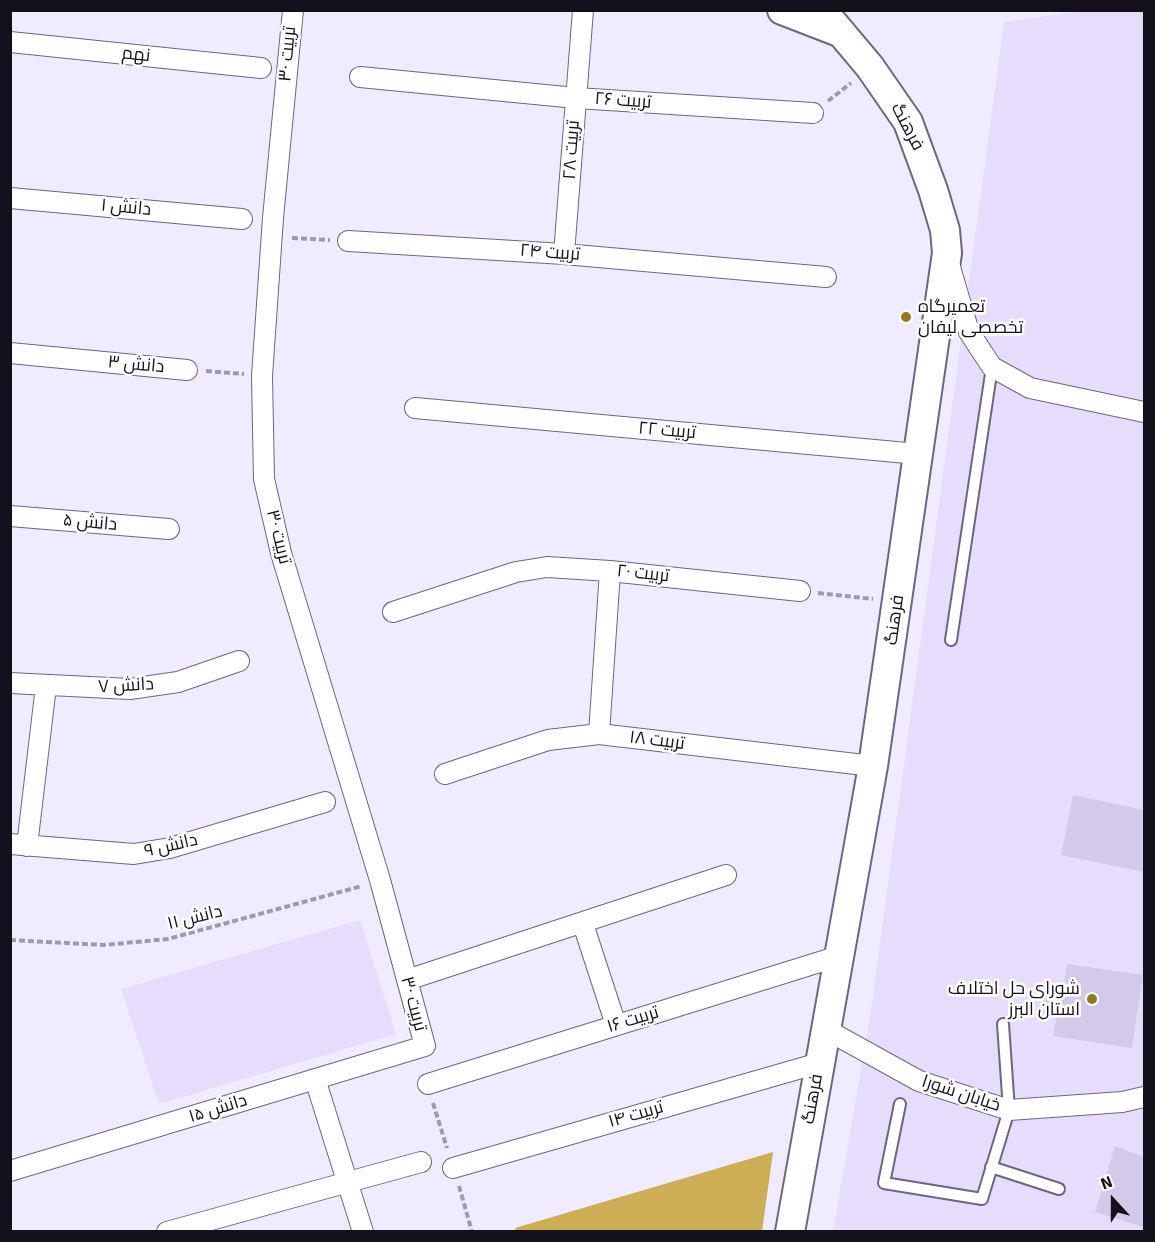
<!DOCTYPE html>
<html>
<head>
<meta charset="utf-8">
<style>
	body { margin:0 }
	#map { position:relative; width:1155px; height:1242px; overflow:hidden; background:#f1ebff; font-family:Signika,sans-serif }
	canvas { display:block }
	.frame { position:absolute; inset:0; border:12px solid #15111c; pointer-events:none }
	.north { position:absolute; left:1083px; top:1170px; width:60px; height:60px; -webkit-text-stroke:4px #fff; paint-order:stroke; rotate:339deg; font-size:16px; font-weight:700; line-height:24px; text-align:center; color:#15111c }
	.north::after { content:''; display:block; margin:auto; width:21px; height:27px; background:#15111c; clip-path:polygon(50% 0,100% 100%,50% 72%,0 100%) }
</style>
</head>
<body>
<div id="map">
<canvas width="1155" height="1242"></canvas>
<div class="frame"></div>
<div class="north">N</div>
</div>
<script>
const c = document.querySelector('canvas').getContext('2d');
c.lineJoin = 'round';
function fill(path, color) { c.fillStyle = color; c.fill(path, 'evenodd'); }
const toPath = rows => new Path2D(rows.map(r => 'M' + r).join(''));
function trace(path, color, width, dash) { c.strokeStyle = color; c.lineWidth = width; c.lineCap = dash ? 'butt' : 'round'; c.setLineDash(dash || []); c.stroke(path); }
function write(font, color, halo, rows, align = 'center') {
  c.font = font + ' Signika,Cairo,sans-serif'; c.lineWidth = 5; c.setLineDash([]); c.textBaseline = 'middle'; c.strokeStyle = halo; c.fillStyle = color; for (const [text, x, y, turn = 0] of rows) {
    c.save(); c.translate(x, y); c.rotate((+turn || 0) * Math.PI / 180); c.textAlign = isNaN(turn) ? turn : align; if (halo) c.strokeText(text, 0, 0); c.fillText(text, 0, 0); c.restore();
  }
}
fill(toPath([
	[1084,11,1144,11,1144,1231,833,1232,870,1017,1004,22],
	[360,920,396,1034,159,1104,121,989]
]), '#e6dcfc');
fill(toPath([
	[773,1152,762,1231,516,1231,515,1228]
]), '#ccae57');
fill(toPath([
	[1073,795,1144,810,1144,872,1061,855],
	[1067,964,1143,975,1132,1048,1053,1036,1056,1019,1042,1012,1047,984,1064,986],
	[1115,1146,1144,1157,1144,1227,1095,1212]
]), '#d3c9e9');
const lane = toPath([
	[951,640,992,367],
	[900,1104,884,1183,982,1199,1009,1110,1003,1024],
	[991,1167,1059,1189]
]);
const street = toPath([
	[10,42,261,68],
	[360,77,576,98,813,113],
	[10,198,242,219],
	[348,241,564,254,826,277],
	[564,254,583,10],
	[950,267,969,332,992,367,1030,388,1144,412],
	[10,353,187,370],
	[415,408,918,454],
	[10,516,169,529],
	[393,612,516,572,547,567,610,571,800,591],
	[10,683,130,689,178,682,239,661],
	[599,734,610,571],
	[445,774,548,740,599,734,873,766],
	[10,844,134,854,170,848,325,802],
	[27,846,46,686],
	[583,924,616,1025],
	[407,980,726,875],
	[825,1029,919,1081,1009,1110,1122,1102,1144,1097],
	[315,1079,363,1232],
	[428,1084,839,956],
	[453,1168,819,1063],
	[10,1171,425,1046,380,880,281,553,264,479,262,376,273,218,293,10],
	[167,1232,421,1162]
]);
const secondary = toPath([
	[782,10,839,32],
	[790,1232,873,766,947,253,945,230,933,190,908,122,870,67,822,10]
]);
trace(lane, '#6e6581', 14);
trace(street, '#6e6581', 22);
trace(secondary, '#6e6581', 32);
trace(toPath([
	[828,101,851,83],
	[292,238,330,240],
	[206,371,244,374],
	[818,593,873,599],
	[10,940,104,945,168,939,362,886],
	[433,1103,447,1148],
	[459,1186,472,1232]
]), '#9f9aaa', 4, [6, 3]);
trace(lane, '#fff', 10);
trace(street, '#fff', 20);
trace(secondary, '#fff', 28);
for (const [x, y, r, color] of [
	[906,317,6,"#93781f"],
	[1092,999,6,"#93781f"]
]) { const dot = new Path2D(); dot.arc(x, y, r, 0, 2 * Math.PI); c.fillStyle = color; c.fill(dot); trace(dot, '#fff', 2); }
write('18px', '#15111c', '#fff', [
	["تربیت ۳۰",288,54,-85],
	["نهم",136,55,6],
	["تربیت ۲۶",623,101,4],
	["فرهنگ",907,127,62],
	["تربیت ۲۸",572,150,-86],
	["دانش ۱",126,208,5],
	["تربیت ۲۴",550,253,4],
	["دانش ۳",136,365,5],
	["تربیت ۲۲",667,431,5],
	["دانش ۵",90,523,5],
	["تربیت ۳۰",278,537,76],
	["تربیت ۲۰",643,574,6],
	["فرهنگ",895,620,-82],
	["دانش ۷",126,686,-3],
	["تربیت ۱۸",657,741,7],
	["دانش ۹",171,846,-13],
	["دانش ۱۱",195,918,-14],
	["تربیت ۳۰",413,1004,75],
	["تربیت ۱۶",633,1020,-17],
	["خیابان شورا",961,1094,18],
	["فرهنگ",813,1099,-80],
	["دانش ۱۵",218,1109,-17],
	["تربیت ۱۴",636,1115,-16]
]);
write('18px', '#15111c', '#fff', [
	["تعمیرگاه",918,307],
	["تخصصی لیفان",918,328],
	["شورای حل اختلاف",1080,989,"right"],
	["استان البرز",1080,1010,"right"]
], 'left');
</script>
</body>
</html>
